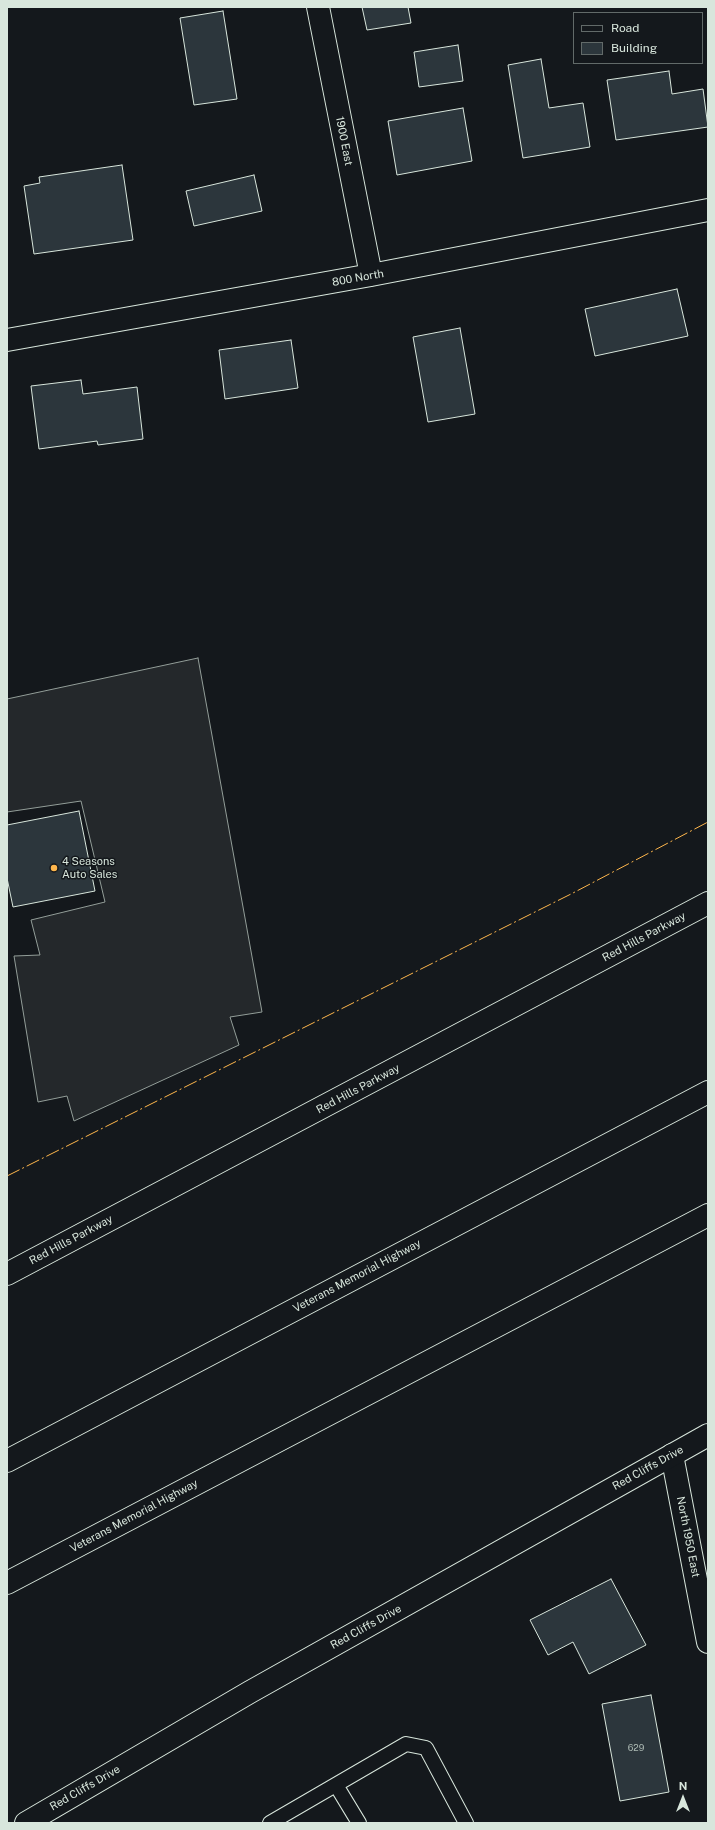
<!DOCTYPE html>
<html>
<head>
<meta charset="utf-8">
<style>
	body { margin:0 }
	#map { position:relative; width:715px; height:1830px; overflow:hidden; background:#14181c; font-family:"Public Sans",sans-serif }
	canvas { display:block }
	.frame { position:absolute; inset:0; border:8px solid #d8e6dc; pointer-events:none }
	.legend { position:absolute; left:573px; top:12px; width:130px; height:52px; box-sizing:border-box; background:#14181c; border:1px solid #626a69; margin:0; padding:5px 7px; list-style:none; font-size:12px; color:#d8e6dc }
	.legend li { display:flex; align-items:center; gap:8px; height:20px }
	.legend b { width:20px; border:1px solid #626a69 }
	.north { position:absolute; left:663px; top:1778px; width:40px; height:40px; -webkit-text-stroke:3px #14181c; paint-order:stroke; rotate:0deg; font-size:11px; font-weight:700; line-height:16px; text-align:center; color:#d8e6dc }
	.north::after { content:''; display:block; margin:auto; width:14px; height:18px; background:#d8e6dc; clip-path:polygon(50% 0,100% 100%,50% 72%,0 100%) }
</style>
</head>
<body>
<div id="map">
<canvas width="715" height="1830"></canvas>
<div class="frame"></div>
<ul class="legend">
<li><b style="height:5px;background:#14181c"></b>Road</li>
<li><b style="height:11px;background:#2c363c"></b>Building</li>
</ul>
<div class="north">N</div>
</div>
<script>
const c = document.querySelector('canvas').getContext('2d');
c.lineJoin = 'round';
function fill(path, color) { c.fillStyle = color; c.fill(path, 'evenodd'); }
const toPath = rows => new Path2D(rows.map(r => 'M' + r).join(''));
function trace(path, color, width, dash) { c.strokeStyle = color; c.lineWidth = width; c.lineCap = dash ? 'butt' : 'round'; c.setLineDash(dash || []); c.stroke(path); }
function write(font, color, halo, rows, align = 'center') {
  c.font = font + ' "Public Sans",sans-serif'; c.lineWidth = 3; c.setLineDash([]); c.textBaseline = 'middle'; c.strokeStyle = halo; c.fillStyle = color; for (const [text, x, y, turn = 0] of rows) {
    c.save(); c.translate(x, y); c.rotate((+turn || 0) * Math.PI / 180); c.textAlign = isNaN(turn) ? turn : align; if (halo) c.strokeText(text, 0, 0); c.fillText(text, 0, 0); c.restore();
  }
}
const parking = toPath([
	[198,658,262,1012,230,1017,239,1045,74,1121,67,1096,38,1102,14,956,40,955,31,920,105,902,81,801,7,812,7,699,198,658]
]);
fill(parking, '#24282b');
trace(parking, '#939e99', 1);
const building = toPath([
	[362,7,408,7,411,23,367,30,362,7],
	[223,11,237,99,194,105,180,18,223,11],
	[458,45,463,81,419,87,414,52,458,45],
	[541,59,549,108,583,103,590,147,523,158,508,65,541,59],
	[669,71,672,94,703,89,708,127,616,140,607,80,669,71],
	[463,108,472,161,397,175,388,121,463,108],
	[122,165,133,240,34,254,24,186,40,183,39,177,122,165],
	[254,175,262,211,194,226,186,191,254,175],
	[677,289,688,336,595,356,585,309,677,289],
	[460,328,475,414,428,422,413,337,460,328],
	[291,340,298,388,225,399,219,350,291,340],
	[81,380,83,394,137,387,143,439,98,445,97,441,39,449,31,386,81,380],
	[79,811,95,891,13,907,7,878,7,825,79,811],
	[611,1579,646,1645,589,1674,573,1642,548,1655,530,1620,611,1579],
	[651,1695,669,1792,620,1801,602,1704,651,1695]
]);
fill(building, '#2c363c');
trace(building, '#d8e6dc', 1);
const service = toPath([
	[336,1785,359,1823],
	[270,1823,406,1744,426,1748,466,1823]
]);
const minor = toPath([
	[318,7,371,275],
	[7,340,371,275,708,210],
	[672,1455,708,1642]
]);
const secondary = toPath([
	[7,1274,708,903]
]);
const primary = toPath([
	[26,1823,250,1692,708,1435]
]);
const motorway = toPath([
	[7,1461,708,1092],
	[7,1583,708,1215]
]);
trace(service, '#d8e6dc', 16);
trace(minor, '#d8e6dc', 24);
trace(secondary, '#d8e6dc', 24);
trace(primary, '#d8e6dc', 24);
trace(motorway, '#d8e6dc', 24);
trace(service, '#14181c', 14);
trace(minor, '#14181c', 22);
trace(secondary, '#14181c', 22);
trace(primary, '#14181c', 22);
trace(motorway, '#14181c', 22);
trace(toPath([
	[7,1176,573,893,708,822]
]), '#ffb74d', 1, [14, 3, 2, 3]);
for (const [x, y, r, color] of [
	[54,868,4,"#ffb74d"]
]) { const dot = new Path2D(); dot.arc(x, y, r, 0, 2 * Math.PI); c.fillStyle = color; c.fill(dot); trace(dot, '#14181c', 1.5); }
write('9px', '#adbab4', null, [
	["629",636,1748]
]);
write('11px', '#d8e6dc', '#14181c', [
	["1900 East",344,141,79],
	["800 North",358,278,-10],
	["Red Hills Parkway",644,937,-28],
	["Red Hills Parkway",358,1089,-28],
	["Red Hills Parkway",71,1240,-28],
	["Veterans Memorial Highway",357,1276,-28],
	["Red Cliffs Drive",648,1468,-29],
	["Veterans Memorial Highway",134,1516,-28],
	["North 1950 East",688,1537,79],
	["Red Cliffs Drive",366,1627,-29],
	["Red Cliffs Drive",85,1788,-30]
]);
write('11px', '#d8e6dc', '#14181c', [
	["4 Seasons",62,862],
	["Auto Sales",62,875]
], 'left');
</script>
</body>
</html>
